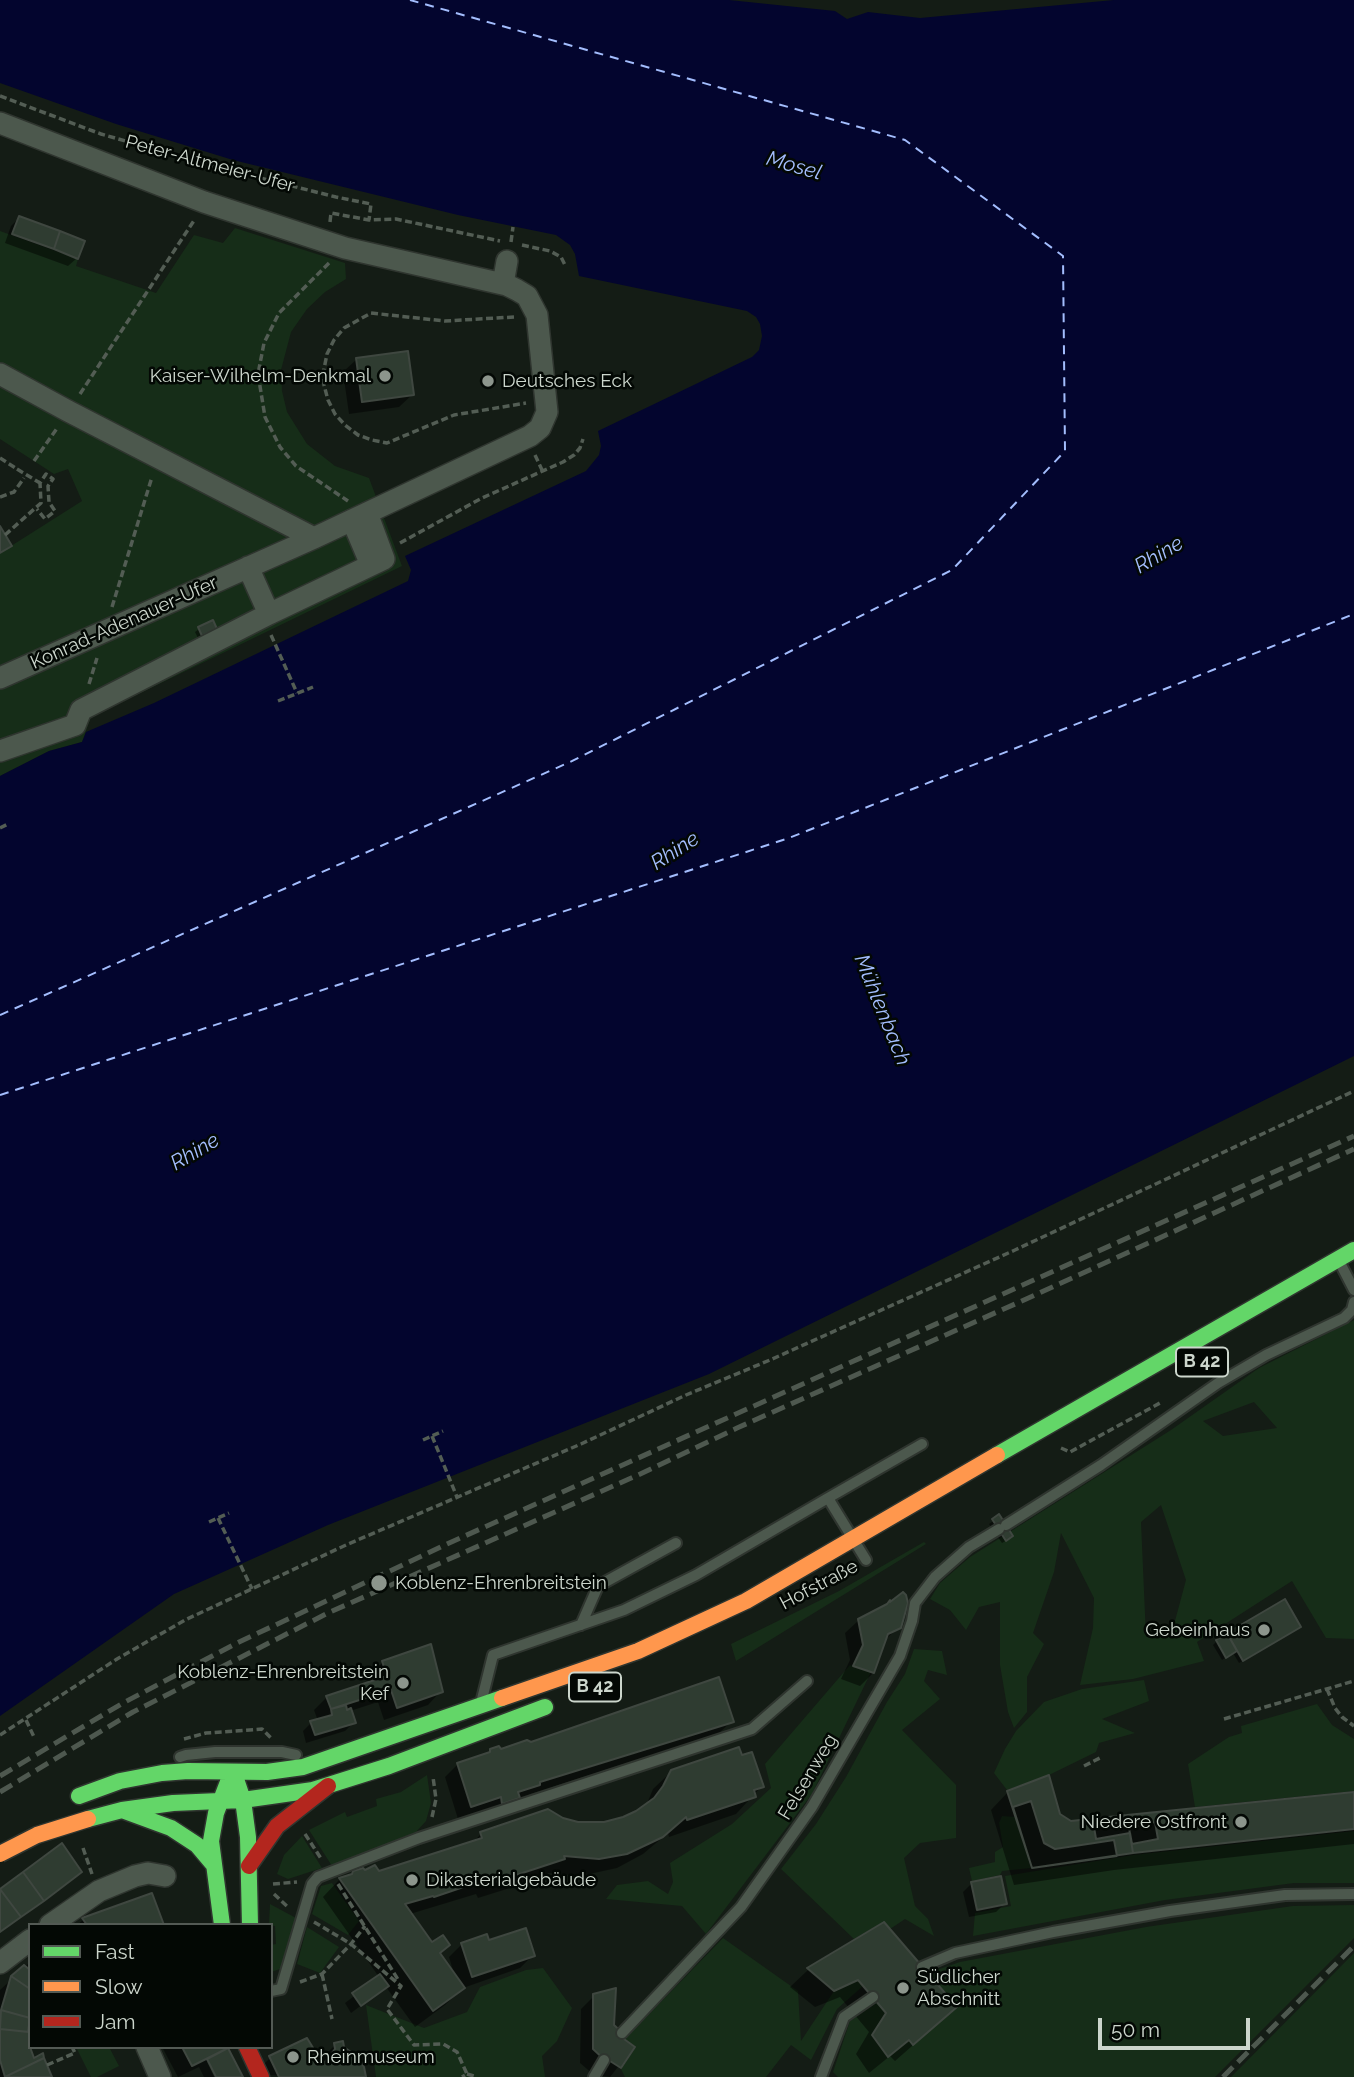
<!DOCTYPE html>
<html>
<head>
<meta charset="utf-8">
<style>
	body { margin:0 }
	#map { position:relative; width:1354px; height:2077px; overflow:hidden; background:#141c15; font-family:Raleway,sans-serif }
	canvas { display:block }
	.legend { position:absolute; left:28px; top:1923px; width:245px; height:126px; box-sizing:border-box; background:#030804; border:2px solid #535a54; margin:0; padding:9px 12px; list-style:none; font-size:21px; color:#ccd6cc }
	.legend li { display:flex; align-items:center; gap:14px; height:35px }
	.legend b { width:35px; border:2px solid #535a54 }
	.scale { position:absolute; left:1098px; top:2018px; width:152px; height:32px; box-sizing:border-box; border:4px solid #ccd6cc; border-top:0; padding-left:9px; font-size:21px; line-height:24px; white-space:nowrap; color:#ccd6cc; -webkit-text-stroke:5px #030804; paint-order:stroke }
</style>
</head>
<body>
<div id="map">
<canvas width="1354" height="2077"></canvas>
<ul class="legend">
<li><b style="height:9px;background:#63d668"></b>Fast</li>
<li><b style="height:9px;background:#ff974d"></b>Slow</li>
<li><b style="height:9px;background:#b3261e"></b>Jam</li>
</ul>
<div class="scale">50 m</div>
</div>
<script>
const c = document.querySelector('canvas').getContext('2d');
c.lineJoin = 'round';
function fill(path, color) { c.fillStyle = color; c.fill(path, 'evenodd'); }
const toPath = rows => new Path2D(rows.map(r => 'M' + r).join(''));
function trace(path, color, width, dash) { c.strokeStyle = color; c.lineWidth = width; c.lineCap = dash ? 'butt' : 'round'; c.setLineDash(dash || []); c.stroke(path); }
function write(font, color, halo, rows, align = 'center') {
  c.font = font + ' Raleway,sans-serif'; c.lineWidth = 5; c.setLineDash([]); c.textBaseline = 'middle'; c.strokeStyle = halo; c.fillStyle = color; for (const [text, x, y, turn = 0] of rows) {
    c.save(); c.translate(x, y); c.rotate((+turn || 0) * Math.PI / 180); c.textAlign = isNaN(turn) ? turn : align; if (halo) c.strokeText(text, 0, 0); c.fillText(text, 0, 0); c.restore();
  }
}
fill(toPath([
	[235,228,345,263,346,279,325,292,307,309,291,332,281,370,282,391,287,412,307,444,335,466,369,478,402,566,91,717,82,742,49,751,0,776,0,553,82,501,68,469,54,474,0,439,0,231,78,259,76,266,156,293,194,235,223,243],
	[1354,1320,1354,1639,1326,1638,1292,1581,1197,1642,1204,1661,1133,1679,1080,1685,1093,1628,1094,1598,1061,1533,1054,1572,1033,1633,1044,1644,1027,1677,1027,1712,1014,1728,1008,1712,1000,1665,1000,1602,979,1607,966,1630,950,1610,930,1599,940,1583,970,1557,1171,1430,1259,1368],
	[1254,1402,1277,1428,1223,1436,1203,1421],
	[1161,1505,1186,1580,1172,1632,1146,1637,1141,1522],
	[924,1542,926,1544,736,1661,731,1644,839,1591],
	[914,1649,942,1651,947,1675,928,1670,924,1681,940,1699,902,1730,956,1785,956,1838,920,1843,904,1858,915,1906,928,1919,934,1936,905,1919,890,1929,884,1922,854,1939,781,1869,816,1824,846,1777,887,1702,905,1674],
	[850,1665,871,1672,812,1794,706,1934,682,1906,606,1899,617,1885,648,1881,668,1894,673,1882,670,1863,732,1824,771,1788,765,1764],
	[1144,1680,1149,1701,1102,1719,1135,1733,1099,1743,1096,1752,1049,1775,1007,1790,994,1773,1005,1749,1016,1731,1044,1702,1082,1689],
	[1317,1704,1332,1725,1354,1739,1354,1791,1195,1807,1188,1764,1229,1737,1242,1733,1241,1726],
	[427,1775,431,1803,426,1821,416,1832,332,1866,309,1830,345,1812,347,1817,377,1806,376,1799,401,1792],
	[1002,1816,1015,1817,1031,1868,1002,1871,1000,1875,972,1881,969,1868,995,1862,995,1852,1003,1847,999,1823],
	[1354,1831,1354,1883,1294,1883,1165,1900,973,1936,975,1913,1011,1906,1005,1876,1133,1855],
	[302,1836,322,1868,288,1879,277,1874,284,1855],
	[332,1883,359,1921,348,1935,312,1914,321,1886],
	[270,1904,296,1918,283,1968,271,1972,271,1945,276,1944,275,1926,269,1925],
	[1354,1905,1354,1938,1215,2077,838,2077,833,2072,850,2021,877,2003,886,2013,872,2035,888,2057,909,2040,928,1973,960,1962,1146,1927,1293,1906],
	[307,1927,339,1947,320,1973,297,1964],
	[723,1938,798,1991,801,2041,834,1991,858,1980,863,1986,837,2009,811,2060,791,2045,766,2077,625,2077,621,2069,636,2047,625,2039],
	[1354,1953,1354,2077,1231,2077],
	[543,1968,572,2008,557,2041,542,2056,545,2077,376,2077,366,2005,424,2028,467,2012,480,1987,526,1970],
	[76,2047,109,2047,119,2066,97,2077,91,2077]
]), '#162d18');
fill(toPath([
	[0,0,729,0,835,11,847,19,868,12,920,18,1114,0,1354,0,1354,1056,709,1374,328,1525,174,1594,0,1716,0,776,49,751,82,742,86,732,154,703,408,581,411,570,405,556,586,471,599,455,601,446,598,431,752,357,759,350,762,336,760,324,756,317,747,311,579,276,575,254,570,245,556,235,458,215,233,160,116,124,0,83]
]), '#03052e');
fill(toPath([
	[19,218,77,258,68,266,5,243,11,226],
	[357,359,413,394,399,407,349,414,343,372],
	[199,629,215,629,198,638,195,632],
	[999,1517,1007,1540,1002,1543,989,1524],
	[1284,1602,1295,1630,1239,1663,1233,1653,1222,1660,1213,1645,1217,1641],
	[859,1620,899,1627,885,1640,873,1673,860,1686,841,1679,850,1660,845,1633],
	[383,1662,441,1691,428,1705,384,1720,378,1702,350,1711,354,1722,345,1731,306,1743,303,1731,311,1723,318,1721,314,1710,327,1697,372,1682,370,1675],
	[732,1721,718,1734,530,1794,525,1798,514,1801,504,1811,489,1816,487,1809,458,1819,445,1777,458,1764,531,1744],
	[672,1771,762,1786,736,1814,669,1837,668,1833,643,1854,617,1868,580,1876,548,1873,545,1877,478,1898,476,1894,410,1914,432,1944,448,1945,439,1954,454,1974,449,1957,462,1944,488,1942,533,1955,520,1968,463,1988,445,2005,415,2027,386,1987,351,2013,345,2003,379,1977,323,1897,340,1879,378,1874,472,1843,481,1834,562,1819,578,1823,604,1824,623,1819,646,1806,653,1789],
	[1008,1792,1071,1823,1354,1794,1354,1844,1114,1870,1014,1885,991,1810],
	[972,1883,1005,1903,996,1912,969,1917,963,1892],
	[151,1895,162,1925,77,1925,83,1920],
	[884,1924,937,2024,895,2061,890,2056,869,2073,856,2054,869,2032,840,1997,815,2007,790,1987,808,1970],
	[30,1962,30,2047,32,2060,50,2077,0,2077,0,1990],
	[594,1996,622,2040,633,2048,610,2077,594,2075,580,2063,581,2009],
	[335,2045,342,2048,364,2077,253,2075,270,2058,318,2062],
	[162,2047,226,2047,241,2077,218,2077,211,2062,207,2062,214,2077,204,2077,199,2067,178,2077]
]), '#0007');
trace(toPath([
	[0,1015,570,762,952,570,1065,451,1063,256,905,140,410,0],
	[0,1095,789,838,1354,614]
]), '#a3bdfd', 2, [9, 7]);
const building = toPath([
	[19,216,60,231,54,249,12,234,19,216],
	[60,231,85,241,78,259,54,249,60,231],
	[408,351,414,395,362,402,356,358,408,351],
	[0,526,12,546,0,553,0,526],
	[213,620,217,629,202,636,198,627,213,620],
	[999,1514,1013,1536,1006,1541,992,1519,999,1514],
	[903,1592,906,1595,908,1603,901,1628,888,1634,874,1673,853,1666,863,1645,858,1619,887,1604,890,1600,890,1602,903,1592],
	[1285,1599,1301,1627,1243,1661,1227,1633,1285,1599],
	[1227,1633,1237,1651,1226,1658,1216,1640,1227,1633],
	[431,1644,443,1692,397,1708,391,1690,331,1709,326,1696,387,1676,382,1661,431,1644],
	[719,1677,734,1722,540,1782,540,1785,518,1792,520,1798,502,1804,501,1797,471,1807,457,1763,490,1752,490,1749,499,1746,501,1749,527,1740,531,1742,719,1677],
	[346,1705,347,1710,351,1708,356,1723,315,1735,310,1721,332,1715,331,1709,346,1705],
	[739,1747,742,1755,752,1752,764,1787,754,1790,756,1797,687,1820,686,1817,663,1837,627,1854,599,1859,564,1856,565,1859,495,1882,493,1877,434,1897,433,1896,405,1904,432,1942,443,1935,450,1945,440,1953,465,1988,433,2011,339,1878,352,1874,353,1871,363,1868,365,1870,375,1865,379,1871,482,1838,480,1832,548,1809,563,1818,578,1822,604,1822,623,1817,636,1811,654,1798,663,1786,671,1770,739,1747],
	[1049,1775,1060,1814,1071,1821,1127,1815,1133,1853,1032,1868,1007,1791,1049,1775],
	[1354,1792,1354,1829,1133,1853,1127,1815,1354,1792],
	[1031,1801,1044,1843,1055,1849,1114,1840,1117,1856,1032,1868,1013,1807,1031,1801],
	[1136,1820,1137,1826,1155,1822,1158,1839,1132,1844,1130,1833,1096,1839,1094,1827,1136,1820],
	[62,1843,82,1872,44,1901,23,1872,62,1843],
	[23,1872,44,1901,21,1917,0,1889,23,1872],
	[1001,1876,1007,1904,977,1910,971,1882,1001,1876],
	[0,1889,21,1917,0,1932,0,1889],
	[152,1893,164,1925,87,1925,82,1918,152,1893],
	[884,1922,957,2007,913,2045,909,2040,888,2057,872,2035,886,2013,858,1980,834,1991,807,1968,884,1922],
	[526,1928,535,1956,472,1977,461,1943,487,1934,489,1940,526,1928],
	[24,1965,30,1970,30,1989,11,1976,24,1965],
	[380,1974,389,1986,361,2006,352,1993,380,1974],
	[11,1976,30,1989,30,2018,1,2010,11,1976],
	[616,1988,614,2025,626,2036,624,2039,635,2047,621,2068,610,2061,608,2063,593,2049,593,1994,616,1988],
	[1,2010,30,2018,28,2032,0,2029,1,2010],
	[0,2029,30,2032,30,2047,34,2058,43,2053,44,2058,5,2077,0,2060,0,2029],
	[307,2038,323,2064,335,2049,334,2043,343,2041,344,2047,359,2058,364,2067,366,2077,279,2077,269,2056,307,2038],
	[182,2047,228,2047,228,2048,192,2066,182,2047],
	[228,2048,243,2077,216,2077,207,2059,228,2048],
	[44,2058,52,2077,5,2077,44,2058]
]);
fill(building, '#2f3c31');
trace(building, '#3f4740', 2);
const lane = toPath([
	[1339,1261,1354,1290],
	[828,1498,922,1444],
	[1006,1525,1101,1465,1218,1383,1266,1355,1344,1318,1352,1310,1354,1302],
	[581,1625,598,1586,676,1543],
	[482,1699,493,1655,624,1610,696,1575,828,1498,866,1560],
	[180,1757,186,1755,215,1752,282,1752,296,1755],
	[922,1967,955,1953,1053,1932,1170,1911,1285,1895,1354,1894],
	[271,1991,281,1989,312,1884,318,1877,419,1838,752,1729,807,1681],
	[622,2033,741,1907,812,1807,900,1656,912,1621,915,1603,935,1577,969,1547,999,1529],
	[594,2077,604,2060],
	[821,2077,844,2017,873,1997]
]);
const street = toPath([
	[0,123,204,202,345,248,507,285,517,290,527,296,537,315,547,412,540,428,530,436,314,538,0,678],
	[503,284,507,261],
	[0,374,68,411,314,538],
	[352,520,371,565],
	[248,567,269,614],
	[0,751,75,725,81,710,269,614,384,559,367,513],
	[50,1925,99,1891,135,1876,148,1873,165,1876],
	[0,1963,30,1940],
	[147,2047,160,2077]
]);
const fast = toPath([
	[997,1455,1354,1250],
	[236,1779,243,1800,248,1837,250,1925],
	[79,1796,120,1781,162,1773,188,1771,267,1772,303,1767,502,1698],
	[122,1810,171,1828,197,1845,213,1864],
	[88,1819,122,1810,173,1803,243,1800,313,1790,389,1766,545,1707],
	[222,1925,211,1841,216,1813,228,1782]
]);
const slow = toPath([
	[502,1698,638,1651,746,1601,997,1455]
]);
const jam = toPath([
	[249,1866,277,1826,328,1786],
	[247,2047,261,2077]
]);
trace(lane, '#2f352f', 14);
trace(street, '#2f352f', 24);
trace(fast, '#2f352f', 19);
trace(slow, '#2f352f', 19);
trace(jam, '#2f352f', 19);
trace(toPath([
	[0,96,101,134,220,168,336,197,371,204,369,220],
	[330,222,331,213,369,220,396,219,500,241],
	[511,242,513,227],
	[522,245,550,251,561,257,565,265],
	[329,263,279,313,264,343,258,374,265,417,280,447,296,466,348,501],
	[514,317,445,321,371,313,344,328,334,340,327,354,324,369,324,385,328,400,335,414,345,425,358,435,372,440,387,443,454,415,526,403],
	[80,394,195,219],
	[535,455,542,470],
	[0,458,17,469],
	[34,461,58,427],
	[0,497,14,492,24,478],
	[5,535,41,503,40,483,46,474,53,479,48,486,49,502,55,511,45,519,37,509],
	[400,543,482,498,563,462,574,455,580,448,583,439],
	[112,607,152,477],
	[271,635,297,693],
	[89,684,97,658],
	[278,701,313,687],
	[0,828,8,824],
	[432,1436,457,1497],
	[423,1440,443,1431],
	[1061,1448,1070,1452,1160,1403],
	[218,1518,252,1589],
	[209,1522,229,1513],
	[1327,1689,1335,1708,1342,1717,1354,1726],
	[1224,1719,1354,1681],
	[26,1720,34,1737],
	[0,1735,117,1659,185,1620,346,1545,581,1444,686,1395,770,1360,1015,1250,1354,1091],
	[184,1739,206,1733,262,1729,271,1738],
	[1084,1766,1100,1758],
	[432,1817,436,1799,433,1777],
	[305,1834,322,1860],
	[83,1848,92,1874],
	[273,1884,297,1882],
	[338,1884,399,1981],
	[274,1894,289,1908],
	[314,1922,351,1944,401,1986,387,2009,414,2045,443,2044,457,2052,467,2074,462,2077],
	[322,1974,332,2019],
	[300,1982,322,1974,351,1944,365,1926],
	[47,2065,75,2053,72,2047],
	[467,2074,477,2077]
]), '#535d54', 3.5, [7, 3.5]);
trace(lane, '#4c584d', 10);
trace(street, '#4c584d', 21);
trace(fast, '#63d668', 16);
trace(slow, '#ff974d', 16);
trace(jam, '#b3261e', 16);
trace(toPath([
	[0,1776,123,1703,235,1644,447,1544,1354,1136],
	[0,1792,133,1712,328,1613,638,1475,737,1428,1024,1300,1354,1149],
	[1223,2077,1354,1946]
]), '#4e584f', 5, [14, 7]);
const slowBridge = toPath([
	[0,1854,37,1835,88,1819]
]);
trace(slowBridge, '#2f352f', 19, []);
trace(toPath([
	[17,469,40,483]
]), '#535d54', 3.5, [7, 3.5]);
trace(slowBridge, '#ff974d', 16);
for (const [x, y, r, color] of [
	[385,376,7,"#8c958c"],
	[488,381,7,"#8c958c"],
	[379,1583,9,"#8c958c"],
	[1264,1630,7,"#8c958c"],
	[403,1683,7,"#8c958c"],
	[1241,1822,7,"#8c958c"],
	[412,1880,7,"#8c958c"],
	[903,1988,7,"#8c958c"],
	[293,2057,7,"#8c958c"]
]) { const dot = new Path2D(); dot.arc(x, y, r, 0, 2 * Math.PI); c.fillStyle = color; c.fill(dot); trace(dot, '#030804', 2.5); }
for (const [x, y, w] of [
	[1202,1362,52],
	[595,1687,52]
]) { const box = new Path2D(); box.roundRect(x - w / 2, y - 14.5, w, 29, 5); c.fillStyle = '#030804'; c.fill(box); trace(box, '#ccd6cc', 2); }
write('bold 18px', '#ccd6cc', null, [
	["B 42",1202,1362],
	["B 42",595,1687]
]);
write('19px', '#ccd6cc', '#030804', [
	["Peter-Altmeier-Ufer",210,164,15],
	["Konrad-Adenauer-Ufer",124,623,-24],
	["Hofstraße",819,1585,-28],
	["Felsenweg",808,1777,-59]
]);
write('19px', '#ccd6cc', '#030804', [
	["Kaiser-Wilhelm-Denkmal",371,376,"right"],
	["Deutsches Eck",502,381],
	["Koblenz-Ehrenbreitstein",395,1583],
	["Gebeinhaus",1250,1630,"right"],
	["Koblenz-Ehrenbreitstein",389,1672,"right"],
	["Kef",389,1694,"right"],
	["Niedere Ostfront",1227,1822,"right"],
	["Dikasterialgebäude",426,1880],
	["Südlicher",917,1977],
	["Abschnitt",917,1999],
	["Rheinmuseum",307,2057]
], 'left');
write('italic 21px', '#a3bdfd', '#030804', [
	["Mosel",794,166,16],
	["Rhine",1159,555,-31],
	["Rhine",675,851,-33],
	["Mühlenbach",882,1010,68],
	["Rhine",195,1152,-31]
]);
</script>
</body>
</html>
